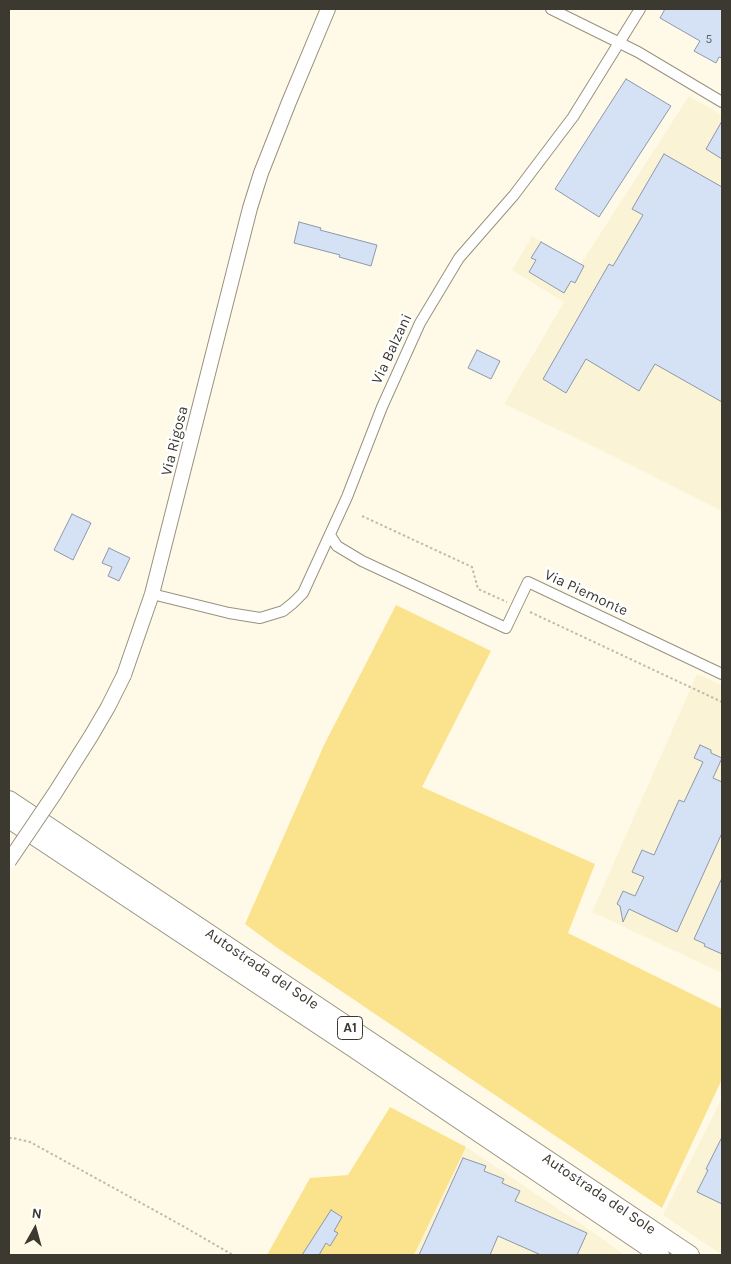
<!DOCTYPE html>
<html>
<head>
<meta charset="utf-8">
<style>
	body { margin:0 }
	#map { position:relative; width:731px; height:1264px; overflow:hidden; background:#fffae8; font-family:Karla,sans-serif }
	canvas { display:block }
	.frame { position:absolute; inset:0; border:10px solid #3b3930; pointer-events:none }
	.north { position:absolute; left:10px; top:1204px; width:50px; height:50px; -webkit-text-stroke:4px #fff; paint-order:stroke; rotate:7deg; font-size:14px; font-weight:700; line-height:20px; text-align:center; color:#3b3930 }
	.north::after { content:''; display:block; margin:auto; width:18px; height:22px; background:#3b3930; clip-path:polygon(50% 0,100% 100%,50% 72%,0 100%) }
</style>
</head>
<body>
<div id="map">
<canvas width="731" height="1264"></canvas>
<div class="frame"></div>
<div class="north">N</div>
</div>
<script>
const c = document.querySelector('canvas').getContext('2d');
c.lineJoin = 'round';
function fill(path, color) { c.fillStyle = color; c.fill(path, 'evenodd'); }
const toPath = rows => new Path2D(rows.map(r => 'M' + r).join(''));
function trace(path, color, width, dash) { c.strokeStyle = color; c.lineWidth = width; c.lineCap = dash ? 'butt' : 'round'; c.setLineDash(dash || []); c.stroke(path); }
function write(font, color, halo, rows, align = 'center') {
  c.font = font + ' Karla,sans-serif'; c.lineWidth = 5; c.setLineDash([]); c.textBaseline = 'middle'; c.strokeStyle = halo; c.fillStyle = color; for (const [text, x, y, turn = 0] of rows) {
    c.save(); c.translate(x, y); c.rotate((+turn || 0) * Math.PI / 180); c.textAlign = isNaN(turn) ? turn : align; if (halo) c.strokeText(text, 0, 0); c.fillText(text, 0, 0); c.restore();
  }
}
fill(toPath([
	[689,96,722,115,722,511,599,449,504,404,564,302,512,270,532,236,580,265],
	[697,674,722,685,722,973,592,912],
	[722,1098,722,1255,663,1215],
	[466,1147,600,1237,624,1255,414,1255]
]), '#fbf3d5');
fill(toPath([
	[396,605,491,651,422,787,595,864,568,933,722,1009,722,1079,662,1208,276,947,245,924,324,745],
	[390,1107,466,1147,414,1255,267,1255,310,1178,348,1175]
]), '#fbe38e');
const building = toPath([
	[665,9,722,9,722,58,719,57,716,63,694,51,700,41,660,18,665,9],
	[626,79,671,106,599,217,555,189,626,79],
	[722,121,722,159,706,149,722,121],
	[664,154,722,187,722,402,655,364,639,391,586,359,566,393,543,379,609,264,613,266,643,215,632,209,664,154],
	[299,222,321,228,320,230,377,245,371,266,339,257,340,255,294,243,299,222],
	[541,242,584,266,575,283,571,281,564,293,529,272,536,260,531,258,541,242],
	[477,350,500,361,491,379,468,368,477,350],
	[72,514,91,523,73,560,54,550,72,514],
	[109,548,130,558,119,581,108,576,112,567,102,563,109,548],
	[700,745,711,750,711,753,722,758,713,778,722,782,722,833,677,932,629,909,623,922,620,906,617,904,623,891,635,896,644,877,632,872,642,850,654,855,679,800,684,802,703,762,694,758,700,745],
	[722,878,722,954,704,946,705,944,694,939,722,878],
	[722,1137,722,1204,697,1192,708,1170,706,1169,722,1137],
	[463,1158,486,1166,484,1171,504,1179,502,1183,520,1191,515,1201,587,1233,577,1255,541,1255,498,1236,490,1255,419,1255,463,1158],
	[331,1210,342,1217,334,1231,338,1233,330,1246,326,1243,319,1255,302,1255,331,1210]
]);
fill(building, '#d5e1f4');
trace(building, '#8d98aa', 1);
const minor = toPath([
	[551,9,638,52,722,102],
	[330,535,337,546,362,561,506,628,528,582,722,674],
	[152,594,229,613,260,618,283,611,293,603,303,593,347,497,382,407,420,323,459,258,514,195,573,117,640,9]
]);
const secondary = toPath([
	[124,675,152,594,250,208,261,173,289,102,328,9]
]);
const motorway = toPath([
	[9,800,690,1255],
	[9,819,355,1049,660,1255]
]);
trace(minor, '#98927e', 12);
trace(secondary, '#98927e', 16);
trace(motorway, '#98927e', 20);
trace(toPath([
	[362,516,472,567,478,589,507,602],
	[530,612,722,702],
	[9,1138,13,1138,30,1142,172,1220,233,1255]
]), '#bfbaab', 2, [2.5, 2.5]);
trace(minor, '#fff', 10);
trace(secondary, '#fff', 14);
trace(motorway, '#fff', 18);
const secondaryBridge = toPath([
	[9,861,55,793,91,736,108,707,124,675]
]);
trace(secondaryBridge, '#98927e', 16, []);
trace(secondaryBridge, '#fff', 14);
write('12px', '#626361', null, [
	["5",709,40]
]);
for (const [x, y, w] of [
	[350,1028,25]
]) { const box = new Path2D(); box.roundRect(x - w / 2, y - 11.5, w, 23, 4); c.fillStyle = '#fff'; c.fill(box); trace(box, '#3b3930', 1); }
write('bold 14px', '#3b3930', null, [
	["A1",350,1028]
]);
write('15px', '#3b3930', '#fff', [
	["Via Balzani",392,349,-65],
	["Via Rigosa",175,441,-76],
	["Via Piemonte",586,593,25],
	["Autostrada del Sole",262,969,34],
	["Autostrada del Sole",599,1194,34]
]);
</script>
</body>
</html>
